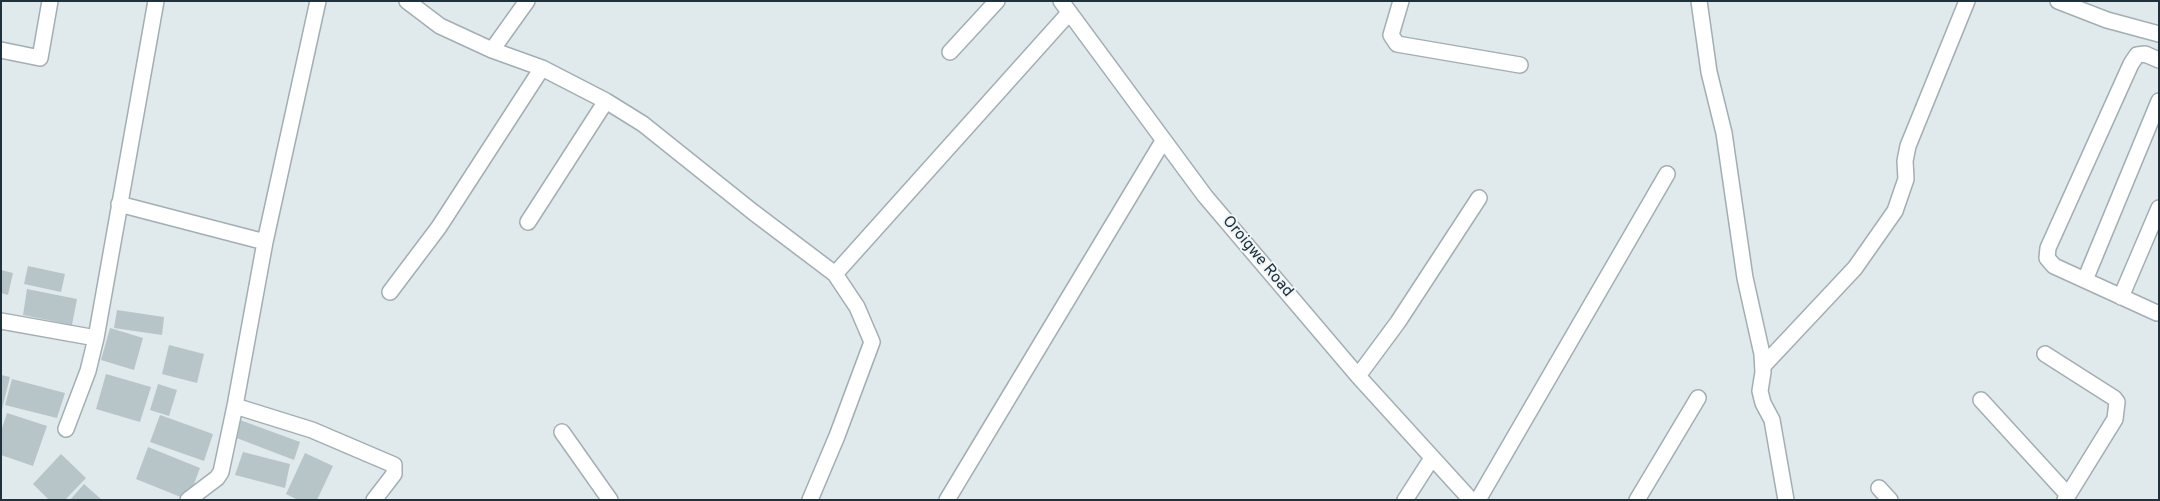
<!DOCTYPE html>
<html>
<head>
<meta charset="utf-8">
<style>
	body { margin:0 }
	#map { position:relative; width:2160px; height:501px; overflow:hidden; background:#e0e9eb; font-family:Overpass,sans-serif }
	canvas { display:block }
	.frame { position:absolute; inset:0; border:2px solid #21313b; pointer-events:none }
</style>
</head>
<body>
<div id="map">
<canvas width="2160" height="501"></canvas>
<div class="frame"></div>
</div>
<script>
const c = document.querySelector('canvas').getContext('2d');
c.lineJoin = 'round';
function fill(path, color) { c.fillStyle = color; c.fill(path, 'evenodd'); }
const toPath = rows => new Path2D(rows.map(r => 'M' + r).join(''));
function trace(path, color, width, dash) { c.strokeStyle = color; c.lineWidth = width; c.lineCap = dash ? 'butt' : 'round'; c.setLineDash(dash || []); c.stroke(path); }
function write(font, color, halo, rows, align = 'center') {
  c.font = font + ' Overpass,sans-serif'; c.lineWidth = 4; c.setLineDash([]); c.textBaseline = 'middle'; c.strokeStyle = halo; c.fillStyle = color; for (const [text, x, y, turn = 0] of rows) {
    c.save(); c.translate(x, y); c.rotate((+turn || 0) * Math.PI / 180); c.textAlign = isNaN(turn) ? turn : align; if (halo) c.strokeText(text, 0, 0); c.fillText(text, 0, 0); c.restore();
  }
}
fill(toPath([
	[28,266,65,274,61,292,24,284],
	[1,270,13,273,8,295,1,293],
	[27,289,77,299,72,325,23,315],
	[117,310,164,317,162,335,114,328],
	[110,328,143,338,134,370,101,360],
	[169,345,204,354,197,383,162,374],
	[106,374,151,387,140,422,96,409],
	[1,375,10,377,2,409,1,409],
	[12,379,65,393,57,418,5,405],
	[158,384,177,390,169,416,150,410],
	[7,413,47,426,33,466,1,455,1,431],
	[160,415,213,434,204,461,150,442],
	[240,420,300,442,294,460,234,437],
	[148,447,200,468,188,500,136,479],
	[243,452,290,464,285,488,235,475],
	[305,453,333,466,317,500,298,500,286,494],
	[61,454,86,478,65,500,49,500,33,484],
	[84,484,102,500,70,500]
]), '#b8c5c8');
const minor = toPath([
	[407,1,440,26,492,50,542,68,606,101,643,124,753,212,835,274,857,307,872,342,837,436,810,500],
	[1061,1,1205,196,1358,376,1471,500],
	[1401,1,1391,35,1397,44,1520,65],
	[1699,1,1709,72,1724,133,1745,278,1762,354,1763,372,1760,391,1763,403,1772,420,1786,500],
	[2058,1,2107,20,2159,34],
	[1,50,40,58,50,1],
	[492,50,527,1],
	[950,52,997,1],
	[119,204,265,242],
	[528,222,606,101],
	[835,274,1069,13],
	[2085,280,2159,101],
	[390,292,439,227,542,68],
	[2121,297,2159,208],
	[2157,313,2054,266,2047,258,2048,248,2131,64,2137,55,2145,54,2159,60],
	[1,321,96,338],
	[2045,354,2114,398,2117,402,2115,419,2065,500],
	[1763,366,1855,268,1895,211,1906,179,1905,161,1908,146,1967,1],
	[1358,376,1398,322,1479,198],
	[1981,400,2068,495],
	[235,406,312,430,394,465,394,474,374,500],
	[66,429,88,371,96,338,156,1],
	[562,432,610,500],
	[1879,488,1890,500],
	[188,500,217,478,221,472,235,406,265,242,318,1],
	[947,500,1163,141],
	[1405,500,1432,458],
	[1478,500,1667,174],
	[1637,500,1698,398]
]);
trace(minor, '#a3aeb3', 18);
trace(minor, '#fff', 15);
write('16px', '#21313b', '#f0f6f7', [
	["Oroigwe Road",1257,257,50]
]);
</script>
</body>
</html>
